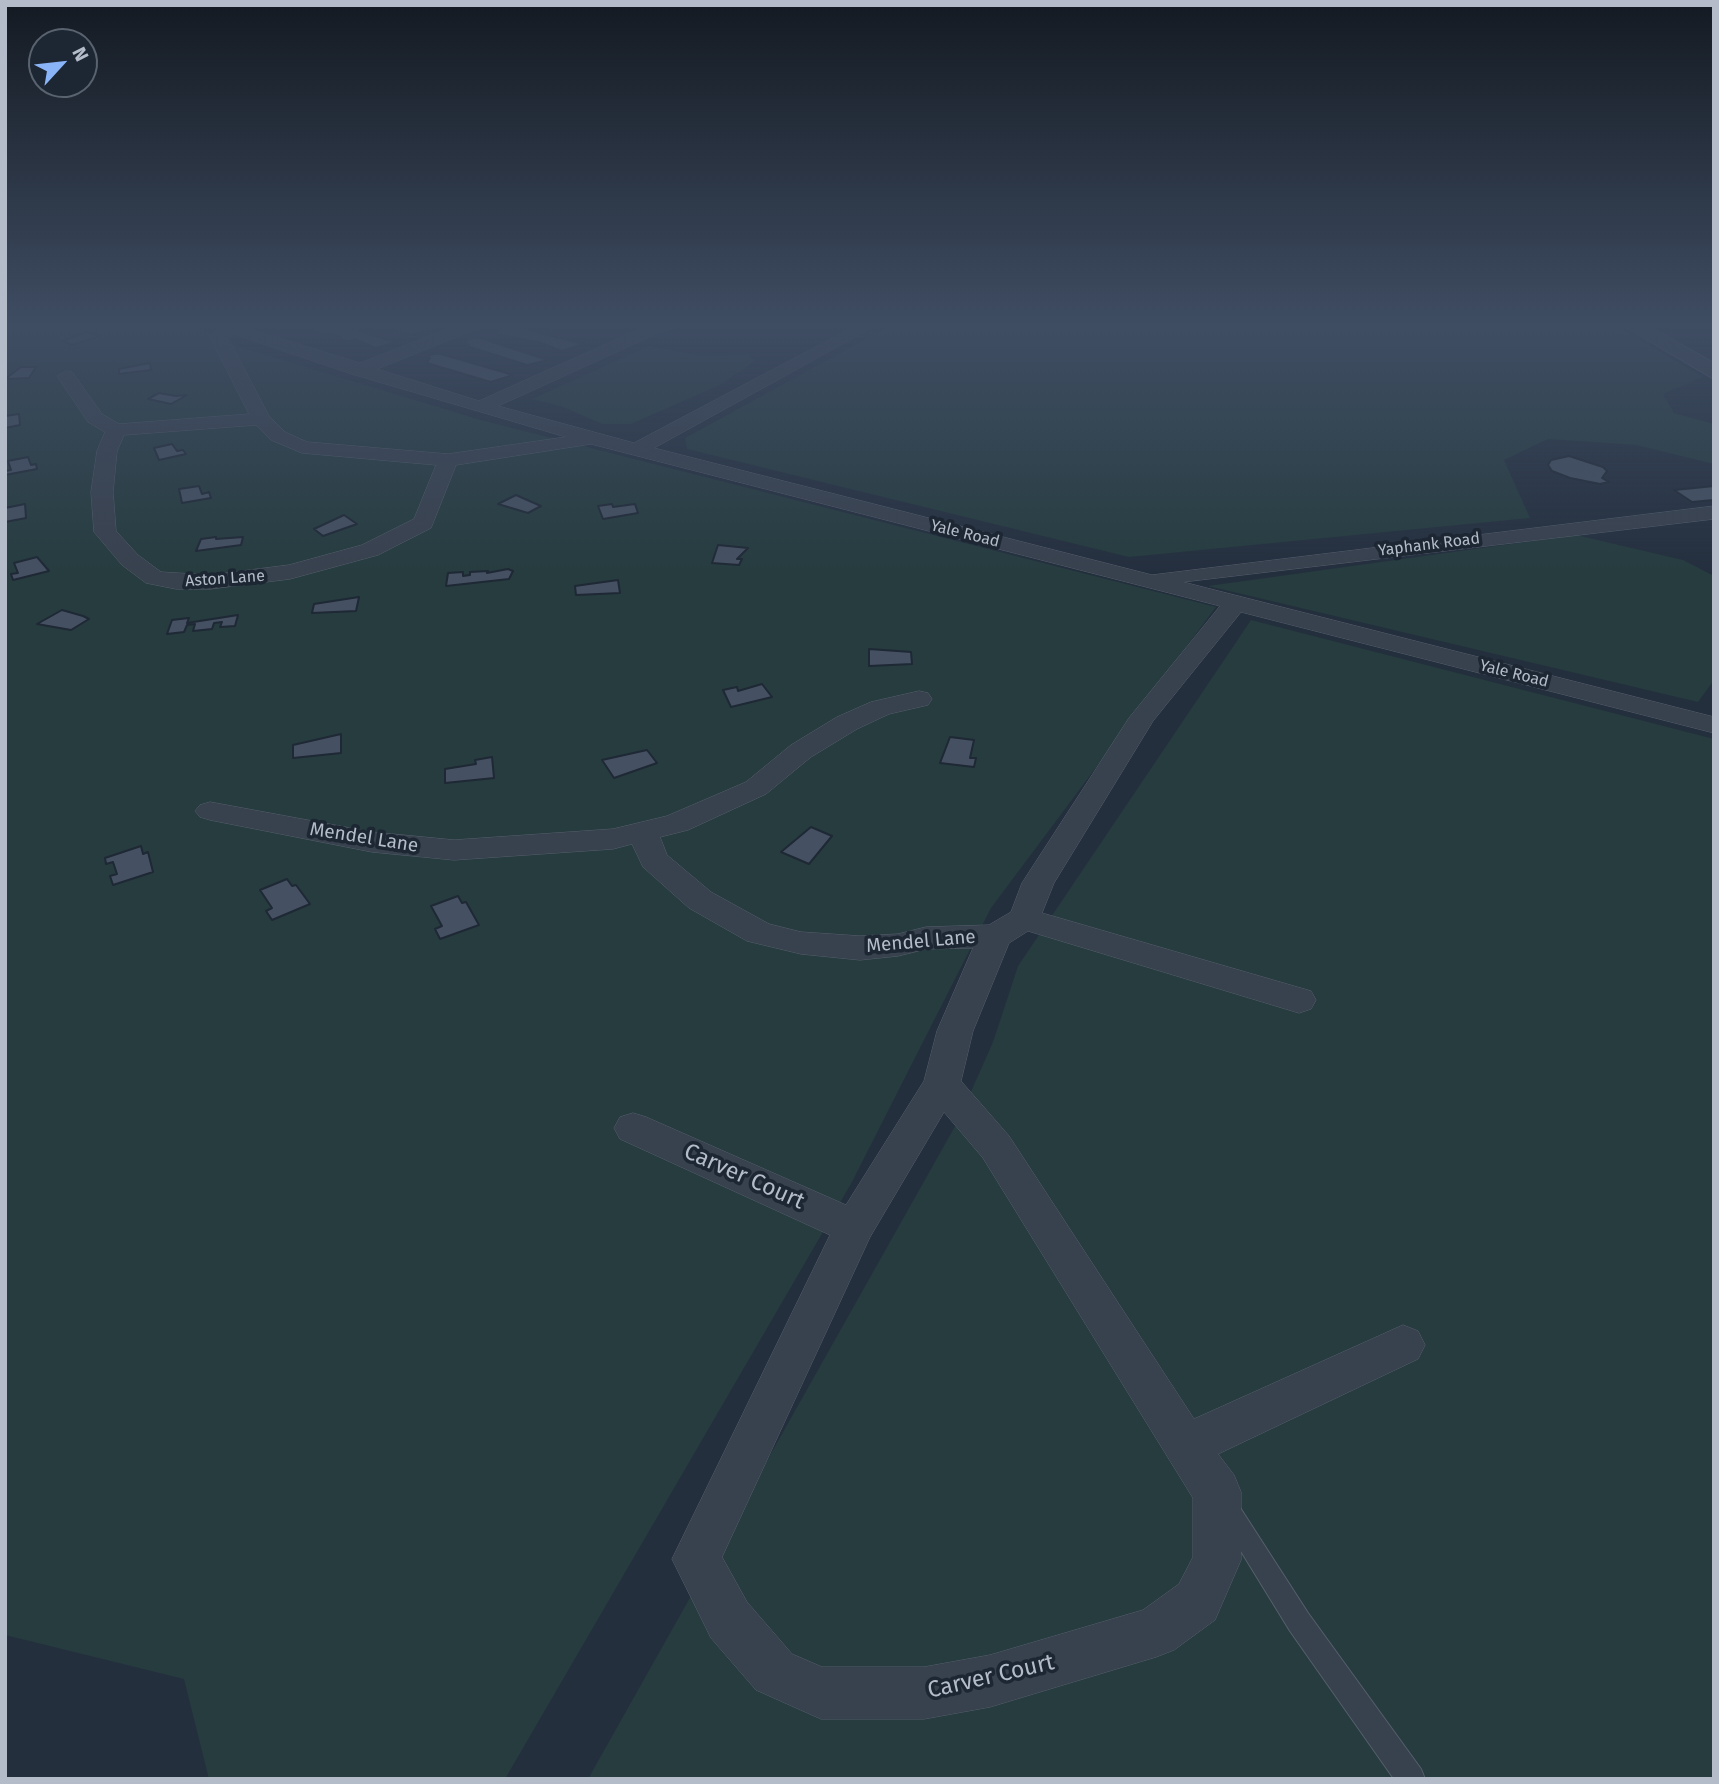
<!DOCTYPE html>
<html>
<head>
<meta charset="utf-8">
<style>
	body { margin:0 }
	#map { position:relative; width:1719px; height:1784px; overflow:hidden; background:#242f3e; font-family:"Fira Sans",sans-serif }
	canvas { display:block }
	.frame { position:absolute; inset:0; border:7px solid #b4bcc9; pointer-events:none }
	.north { position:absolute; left:28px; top:28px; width:70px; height:70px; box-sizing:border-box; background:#1d2633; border:2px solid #59626f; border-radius:50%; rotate:63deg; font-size:19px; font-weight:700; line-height:28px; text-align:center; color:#b4bcc9 }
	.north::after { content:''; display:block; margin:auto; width:24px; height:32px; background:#8ab4f8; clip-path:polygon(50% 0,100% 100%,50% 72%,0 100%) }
</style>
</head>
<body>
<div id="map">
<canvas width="1719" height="1784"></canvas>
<div class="frame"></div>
<div class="north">N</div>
</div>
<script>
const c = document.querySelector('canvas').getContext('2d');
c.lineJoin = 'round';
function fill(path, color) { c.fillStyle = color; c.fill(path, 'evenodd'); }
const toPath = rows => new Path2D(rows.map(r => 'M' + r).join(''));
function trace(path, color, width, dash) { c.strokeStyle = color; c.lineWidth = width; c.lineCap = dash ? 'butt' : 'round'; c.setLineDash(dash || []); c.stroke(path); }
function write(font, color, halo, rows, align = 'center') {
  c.font = font + ' "Fira Sans",sans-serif'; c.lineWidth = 7; c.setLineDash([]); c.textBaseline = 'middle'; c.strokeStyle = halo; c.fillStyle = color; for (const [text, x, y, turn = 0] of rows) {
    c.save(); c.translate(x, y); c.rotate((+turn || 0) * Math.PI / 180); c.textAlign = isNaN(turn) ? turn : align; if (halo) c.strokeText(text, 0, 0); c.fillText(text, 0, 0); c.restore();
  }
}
fill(toPath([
	[5,325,191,325,243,348,481,420,1216,607,991,908,852,1182,505,1779,209,1779,184,1679,5,1635],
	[891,325,1615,325,1703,377,1663,394,1674,413,1714,424,1714,464,1636,445,1548,439,1504,460,1530,518,1129,557,687,449,685,438],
	[649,346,702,356,747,354,755,361,722,384,631,424,602,424,563,407,532,399],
	[1576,535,1683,560,1714,576,1714,680,1698,702,1208,586],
	[1251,620,1714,739,1714,1779,588,1779,958,1121,993,1042,1018,966]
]), '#263c3f');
const building = toPath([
	[336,325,396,342,376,348,355,339,349,341,337,338,341,336,314,331,318,329,312,326,336,325],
	[379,325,421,325,433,328,412,335,401,331,406,330,379,325],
	[503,326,511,326,583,344,562,351,539,342,496,334,501,330,497,329,503,326],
	[87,332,99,336,72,345,63,341,87,332],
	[473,338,480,338,548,360,527,365,467,346,469,345,465,341,473,338],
	[433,354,441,354,513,375,491,382,427,363,430,358,426,357,433,354],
	[150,363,151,370,119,374,119,369,150,363],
	[21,367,36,367,29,378,5,379,21,367],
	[159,393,176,396,187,395,171,404,148,399,159,393],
	[19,414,20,425,5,428,5,416,19,414],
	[172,444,177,451,183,450,186,454,159,460,154,448,172,444],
	[1569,456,1603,467,1607,471,1602,478,1609,482,1600,484,1570,478,1552,471,1548,465,1551,460,1569,456],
	[28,457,31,465,36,464,37,469,5,475,5,471,11,470,8,461,28,457],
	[199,486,202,494,209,492,211,498,182,503,179,489,199,486],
	[1714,486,1714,500,1692,502,1674,490,1714,486],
	[516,495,525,499,541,506,528,513,498,504,516,495],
	[25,504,26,518,5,522,5,508,25,504],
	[612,504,613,507,635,504,638,513,603,519,598,506,612,504],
	[344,515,357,524,323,536,314,529,344,515],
	[216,537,216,539,243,537,241,545,196,551,201,539,216,537],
	[718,545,748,548,737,559,742,559,739,565,712,563,718,545],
	[37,557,49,571,13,580,11,574,18,573,14,563,37,557],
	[508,569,513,571,509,579,446,586,448,573,463,572,463,576,470,575,470,572,488,571,487,573,508,569],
	[618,580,620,593,576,595,575,586,618,580],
	[359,597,356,611,312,613,314,604,359,597],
	[62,610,83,616,89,619,71,630,37,624,62,610],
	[238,615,235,626,220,627,222,622,214,623,212,629,193,631,195,624,187,625,184,632,167,634,172,620,189,618,187,623,238,615],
	[869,649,911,652,912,664,869,666,869,649],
	[762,684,772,697,731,707,723,690,737,687,738,691,762,684],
	[341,734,341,753,293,758,293,745,341,734],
	[950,737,974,740,970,758,976,758,974,767,940,763,950,737],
	[647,750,657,763,614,778,602,760,647,750],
	[492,757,494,778,445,783,445,769,476,764,475,760,492,757],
	[811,827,832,836,809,864,781,852,811,827],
	[141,846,143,854,148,852,153,872,113,885,110,876,117,874,113,862,106,864,105,858,141,846],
	[287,879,292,886,296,885,310,904,272,920,266,911,272,908,260,890,287,879],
	[458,896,462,903,466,902,479,925,440,939,435,929,442,926,431,906,458,896]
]);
fill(building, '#455162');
trace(building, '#1f2835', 2);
const service = toPath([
	[670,325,687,325,648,334,644,331,670,325],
	[1231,1502,1239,1506,1308,1613,1421,1769,1425,1779,1394,1779,1290,1631,1223,1522,1219,1514,1223,1506,1231,1502]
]);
const minor = toPath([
	[213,325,237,325,360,363,457,325,479,325,477,329,377,369,479,401,648,325,669,325,667,329,498,406,634,443,857,325,877,325,654,448,1152,575,1714,506,1714,519,1183,582,1714,717,1714,733,1241,612,1153,721,1054,883,1042,913,1311,991,1316,1000,1311,1009,1299,1013,1028,931,1009,943,973,1031,961,1081,1009,1136,1194,1419,1403,1325,1418,1331,1425,1345,1418,1359,1218,1454,1234,1475,1241,1492,1241,1560,1215,1620,1174,1650,1156,1657,990,1707,924,1719,821,1719,756,1690,711,1638,672,1559,830,1235,620,1139,614,1128,620,1117,633,1113,646,1117,846,1205,924,1081,937,1031,973,948,926,949,898,956,860,960,801,954,747,941,689,908,643,867,632,844,613,849,454,860,372,852,210,820,200,817,195,811,200,805,210,802,372,832,454,840,613,829,667,816,746,782,791,745,837,717,871,702,919,691,928,693,932,699,928,705,889,714,857,729,811,757,766,794,688,830,660,837,667,855,711,892,769,924,801,932,860,936,898,934,926,927,989,925,1011,912,1022,883,1129,718,1220,606,591,444,456,465,431,528,378,555,290,579,210,589,176,589,146,583,122,565,94,532,91,492,97,451,105,432,88,422,57,376,66,371,72,372,102,414,119,424,249,414,210,337,218,329,213,325],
	[233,334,352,374,566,437,448,454,307,442,285,432,269,416,228,338,233,334],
	[256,425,271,440,302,453,436,465,414,519,362,545,289,565,210,575,161,572,138,555,116,531,113,492,117,451,124,435,256,425],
	[944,1112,983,1158,1193,1498,1193,1557,1179,1584,1143,1610,990,1655,924,1667,822,1667,792,1654,747,1602,722,1557,870,1237,944,1112]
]);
const tertiary = toPath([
	[1622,325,1646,325,1714,363,1714,379,1622,325]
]);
trace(service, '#565f6c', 2);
trace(minor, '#565f6c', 1);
trace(tertiary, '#565f6c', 2);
fill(service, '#38414e');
fill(minor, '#38414e');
fill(tertiary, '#38414e');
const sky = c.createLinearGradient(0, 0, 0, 574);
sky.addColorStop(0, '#141a22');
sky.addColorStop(0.57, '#3f4d63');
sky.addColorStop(1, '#3f4d6300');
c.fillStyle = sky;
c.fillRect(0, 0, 1719, 574);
write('16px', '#b4bcc9', '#1d2633', [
	["Yale Road",965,534,14],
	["Yaphank Road",1429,545,-7],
	["Aston Lane",225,579,-4],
	["Yale Road",1514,674,14]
]);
write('19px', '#b4bcc9', '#1d2633', [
	["Mendel Lane",364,838,9],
	["Mendel Lane",921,942,-5]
]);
write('23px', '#b4bcc9', '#1d2633', [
	["Carver Court",744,1177,24],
	["Carver Court",991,1677,-13]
]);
</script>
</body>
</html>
